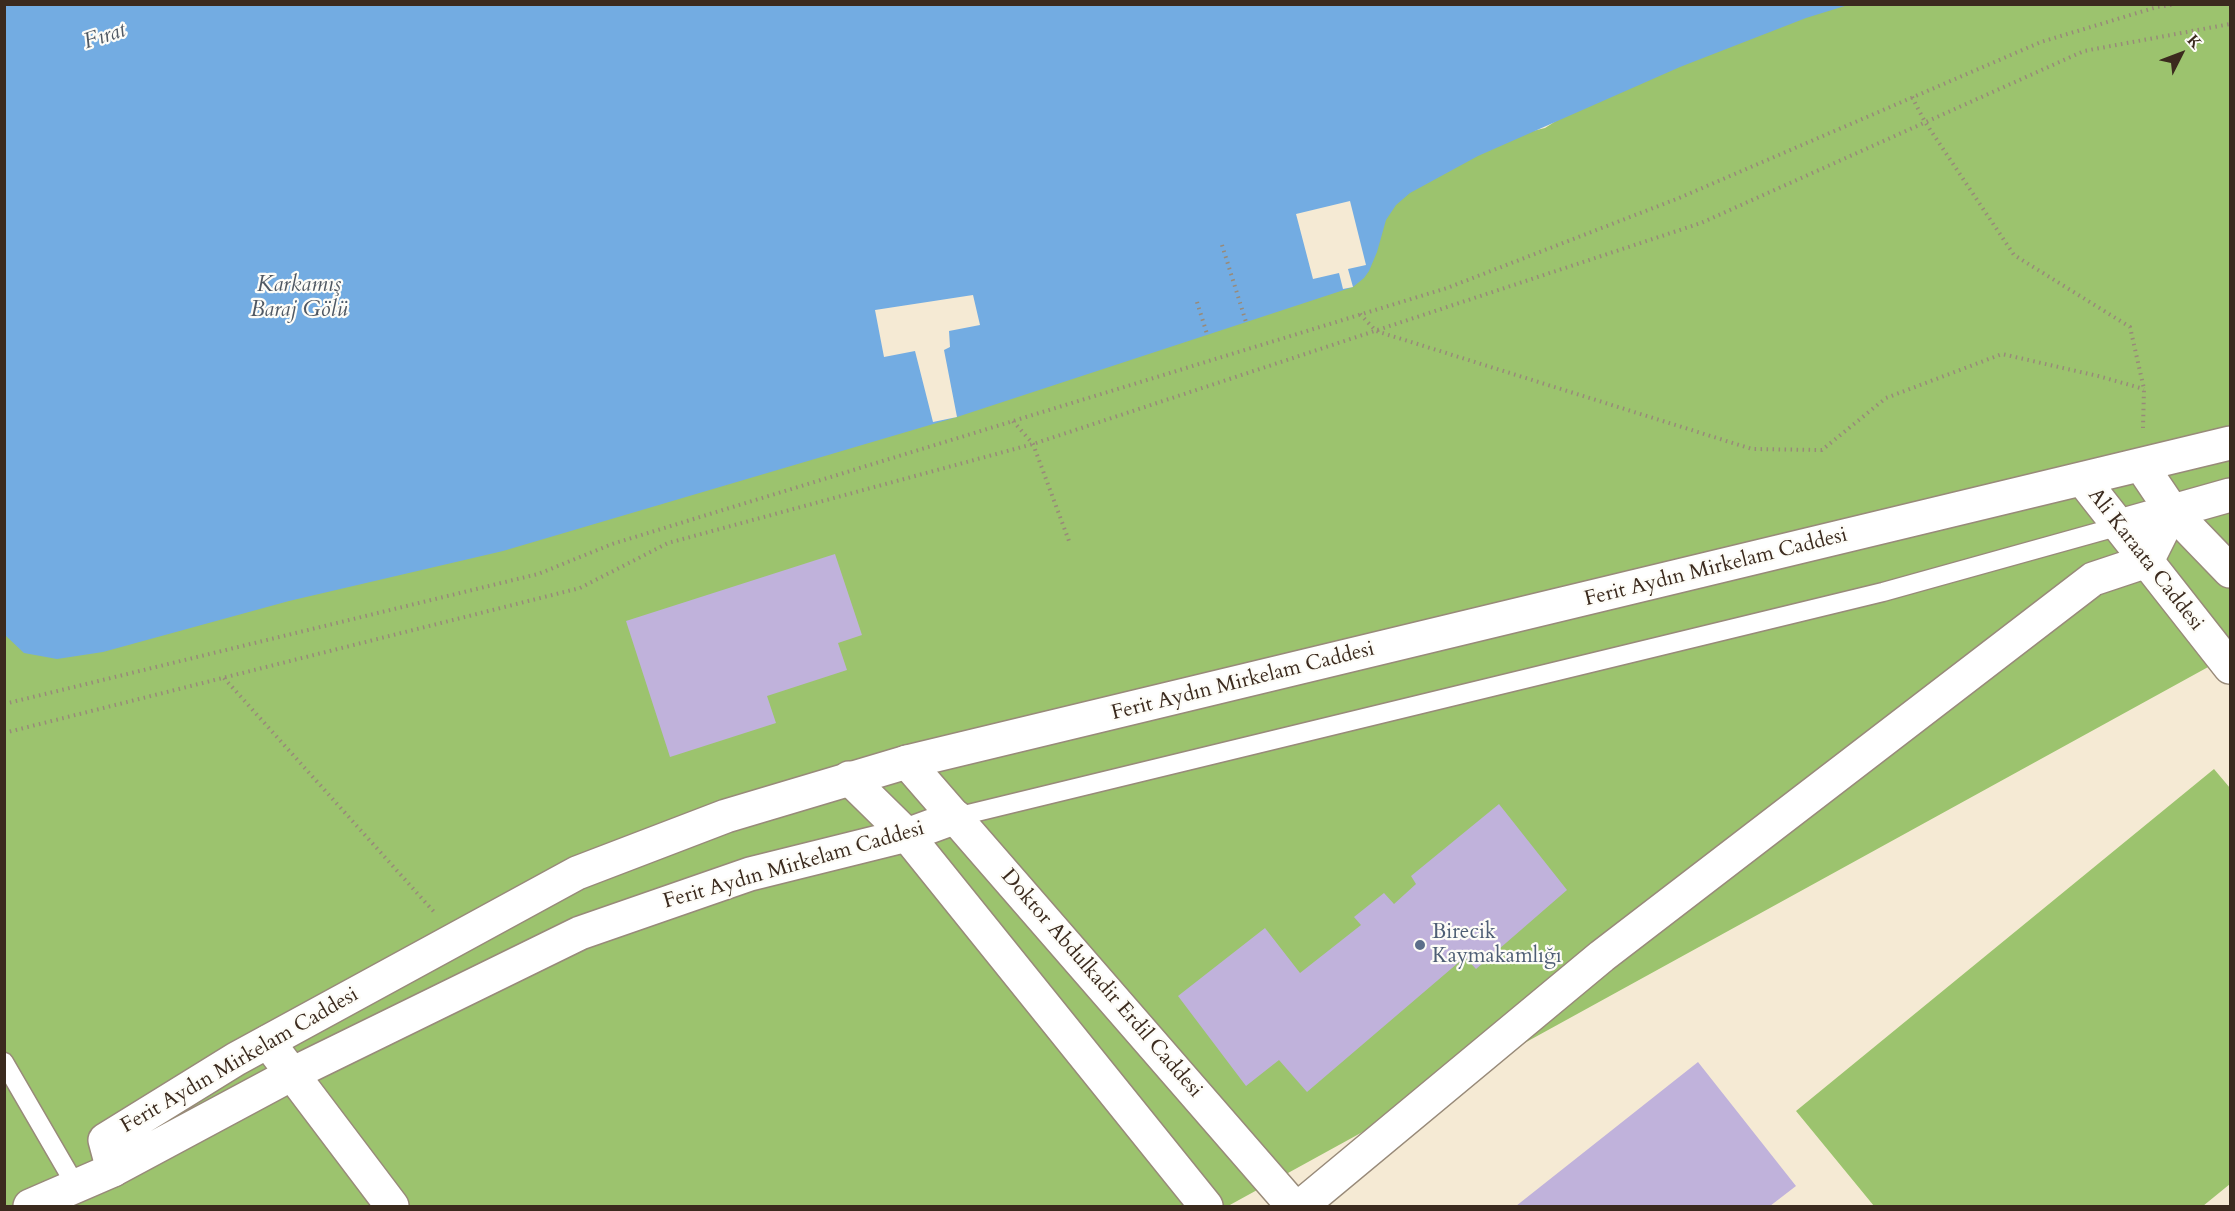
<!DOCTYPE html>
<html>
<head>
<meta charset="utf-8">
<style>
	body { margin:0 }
	#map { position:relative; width:2235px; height:1211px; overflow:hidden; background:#f5ead4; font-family:Cardo,serif }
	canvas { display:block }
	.frame { position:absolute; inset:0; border:6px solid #3b2a1e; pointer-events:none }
	.north { position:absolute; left:2151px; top:24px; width:60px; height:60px; -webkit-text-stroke:4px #fdfcf7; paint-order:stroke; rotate:48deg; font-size:16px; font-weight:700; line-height:24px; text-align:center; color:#3b2a1e }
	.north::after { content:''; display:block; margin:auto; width:21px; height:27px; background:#3b2a1e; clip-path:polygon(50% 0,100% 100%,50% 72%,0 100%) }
</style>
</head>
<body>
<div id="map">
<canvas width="2235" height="1211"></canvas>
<div class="frame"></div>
<div class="north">K</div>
</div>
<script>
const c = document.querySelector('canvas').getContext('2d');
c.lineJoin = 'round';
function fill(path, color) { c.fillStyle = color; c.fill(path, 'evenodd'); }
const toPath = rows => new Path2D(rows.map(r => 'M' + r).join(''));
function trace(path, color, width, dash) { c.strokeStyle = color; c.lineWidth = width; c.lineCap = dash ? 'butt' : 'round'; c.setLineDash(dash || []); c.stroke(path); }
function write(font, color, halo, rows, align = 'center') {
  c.font = font + ' Cardo,serif'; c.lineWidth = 4.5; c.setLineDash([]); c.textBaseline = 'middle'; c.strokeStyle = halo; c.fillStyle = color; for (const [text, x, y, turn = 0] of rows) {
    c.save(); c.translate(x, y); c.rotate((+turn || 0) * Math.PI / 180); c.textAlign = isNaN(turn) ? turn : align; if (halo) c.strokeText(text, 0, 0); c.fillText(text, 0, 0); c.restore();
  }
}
fill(toPath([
	[1737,5,2230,5,2230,655,1228,1206,5,1206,5,508,349,419,1545,128],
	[2214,769,2230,788,2230,1184,2203,1206,1874,1206,1796,1111]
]), '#9cc36e');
fill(toPath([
	[4,5,1848,5,1806,18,1680,67,1478,156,1410,193,1396,205,1386,220,1377,252,1369,271,1364,278,1353,287,957,417,503,551,289,601,103,652,57,659,24,653,5,635]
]), '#73ace2');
fill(toPath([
	[1350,201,1366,265,1348,269,1353,287,1343,289,1339,273,1313,279,1296,214],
	[973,295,980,325,949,331,950,347,944,350,957,417,933,422,915,351,884,357,875,310]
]), '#f5ead4');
fill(toPath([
	[835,554,862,635,838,643,847,670,767,696,776,723,670,757,626,621],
	[1499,804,1567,890,1476,969,1465,957,1307,1092,1279,1060,1246,1086,1178,996,1265,928,1300,973,1361,925,1354,917,1384,893,1394,904,1416,884,1411,876],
	[1698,1062,1796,1186,1770,1206,1516,1206]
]), '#c0b2db');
const service = toPath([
	[956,817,1883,592,2120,526],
	[4,1062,76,1186]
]);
const minor = toPath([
	[907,762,1293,1206],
	[849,778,907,835,1206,1206],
	[268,1042,392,1206],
	[30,1206,113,1170],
	[1301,1206,1602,956,2093,579,2147,561,2172,511]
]);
const tertiary = toPath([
	[2141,465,2172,511,2230,571],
	[2083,480,2230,667],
	[2120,526,2230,495],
	[956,817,907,835,750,874,580,933,292,1074,113,1170,105,1140,236,1059,577,873,726,816,907,762,2230,443]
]);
trace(service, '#988a79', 21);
trace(minor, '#988a79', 36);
trace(tertiary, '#988a79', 36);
trace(toPath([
	[1912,97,1925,122,2014,255,2130,327,2144,389,2143,428],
	[1222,245,1246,322],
	[1197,302,1207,334],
	[1360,314,1376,331,1752,449,1822,450,1886,398,2002,354,2098,376,2144,389],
	[1013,421,1033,444,1069,541],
	[224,678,435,913],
	[4,704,538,574,612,544,1447,288,1679,198,2041,42,2157,7,2176,4],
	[4,733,580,588,668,543,1033,444,1701,223,2084,51,2230,24]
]), '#988a79', 4, [1.5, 4.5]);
trace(service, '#fff', 18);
trace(minor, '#fff', 33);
trace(tertiary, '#fff', 33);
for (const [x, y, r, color] of [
	[1420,945,6,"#5c6f8a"]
]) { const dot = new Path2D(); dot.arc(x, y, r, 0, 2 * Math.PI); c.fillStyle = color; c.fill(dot); trace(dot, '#fdfcf7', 2); }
write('21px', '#3b2a1e', '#fdfcf7', [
	["Ali Karaata Caddesi",2145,560,52],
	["Ferit Aydın Mirkelam Caddesi",1716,568,-14],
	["Ferit Aydın Mirkelam Caddesi",1243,682,-14],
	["Ferit Aydın Mirkelam Caddesi",794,866,-16],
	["Doktor Abdulkadir Erdil Caddesi",1101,984,49],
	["Ferit Aydın Mirkelam Caddesi",240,1061,-30]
]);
write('21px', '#4e5e75', '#fdfcf7', [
	["Birecik",1432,933],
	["Kaymakamlığı",1432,957]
], 'left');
write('italic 22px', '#4f5863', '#fdfcf7', [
	["Fırat",105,37,-18],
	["Karkamış",299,286],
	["Baraj Gölü",299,311]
]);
</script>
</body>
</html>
